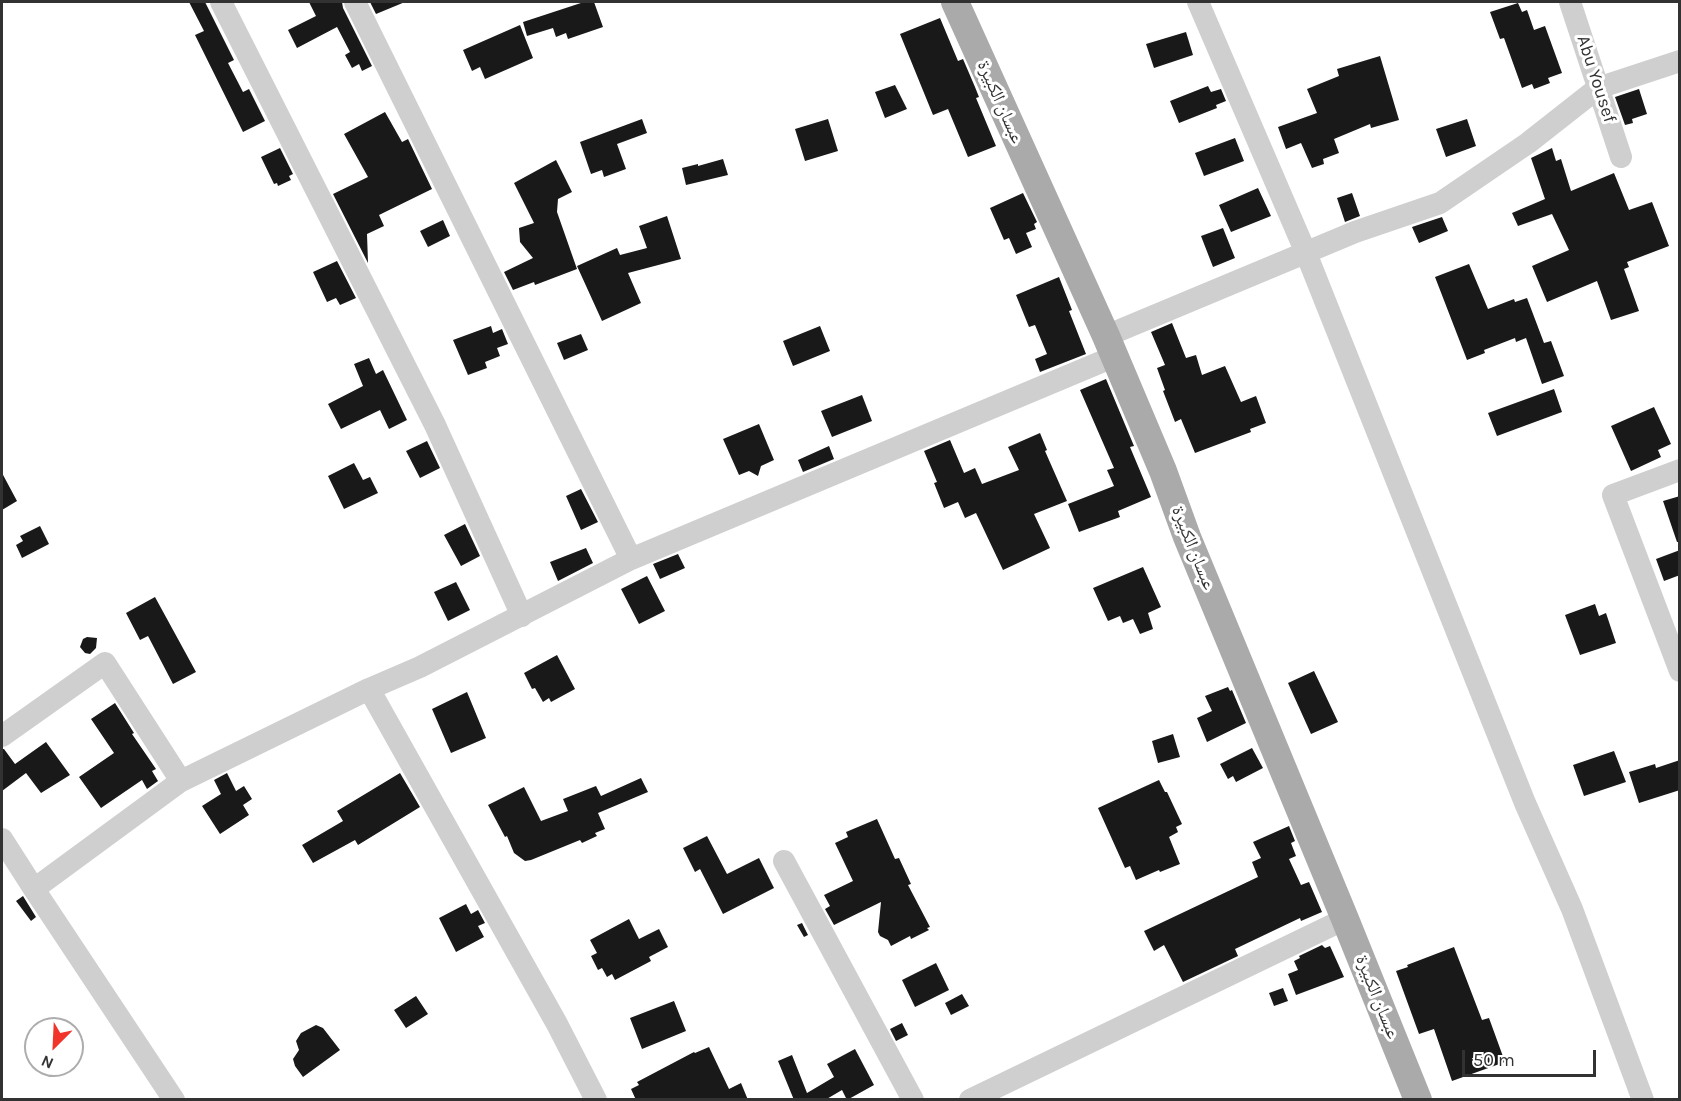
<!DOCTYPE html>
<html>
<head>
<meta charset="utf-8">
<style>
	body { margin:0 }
	#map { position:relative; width:1681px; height:1101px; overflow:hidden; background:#fff; font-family:Karla,sans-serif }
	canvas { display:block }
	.frame { position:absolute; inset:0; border:3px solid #323232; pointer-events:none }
	.north { position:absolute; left:24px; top:1017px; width:60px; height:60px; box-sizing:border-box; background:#fff; border:2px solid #adadad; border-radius:50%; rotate:204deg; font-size:16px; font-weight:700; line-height:24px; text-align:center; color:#323232 }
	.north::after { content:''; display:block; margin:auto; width:21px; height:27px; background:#f2352b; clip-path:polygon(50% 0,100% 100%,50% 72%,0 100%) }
	.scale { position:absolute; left:1462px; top:1050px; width:134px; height:27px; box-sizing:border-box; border:3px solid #323232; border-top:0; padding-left:8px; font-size:18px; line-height:21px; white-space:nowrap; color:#323232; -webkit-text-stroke:4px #fff; paint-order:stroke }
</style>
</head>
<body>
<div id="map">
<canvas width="1681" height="1101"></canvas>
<div class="frame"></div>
<div class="north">N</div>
<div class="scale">50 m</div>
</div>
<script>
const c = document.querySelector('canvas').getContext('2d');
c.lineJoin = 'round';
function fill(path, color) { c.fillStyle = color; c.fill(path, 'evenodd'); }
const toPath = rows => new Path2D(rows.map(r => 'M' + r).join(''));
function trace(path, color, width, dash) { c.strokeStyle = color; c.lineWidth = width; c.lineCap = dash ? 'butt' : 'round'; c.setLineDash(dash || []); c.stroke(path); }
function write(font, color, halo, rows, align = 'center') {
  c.font = font + ' Karla,"Noto Naskh Arabic",sans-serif'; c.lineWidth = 6; c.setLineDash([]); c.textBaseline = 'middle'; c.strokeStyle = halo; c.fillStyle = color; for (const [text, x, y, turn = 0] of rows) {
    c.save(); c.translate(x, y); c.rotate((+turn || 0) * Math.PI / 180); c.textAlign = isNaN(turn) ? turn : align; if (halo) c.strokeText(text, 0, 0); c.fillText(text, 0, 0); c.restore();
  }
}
fill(toPath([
	[189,2,205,2,234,60,228,63,243,92,249,89,265,121,243,132,195,35,204,31],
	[309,2,342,2,343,8,372,66,362,71,359,64,352,68,345,55,350,52,337,27,297,48,288,30,316,16],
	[370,2,405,2,376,14],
	[584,2,594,2,603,27,568,39,566,33,556,37,553,28,527,36,523,22],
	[1518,3,1522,12,1527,10,1534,30,1545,26,1562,73,1548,78,1550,83,1534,89,1532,84,1522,88,1504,38,1500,39,1490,12],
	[940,18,958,61,963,59,975,87,979,97,976,98,996,146,968,157,948,109,933,115,900,34],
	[520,25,533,58,485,79,480,67,472,71,463,50],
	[1186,32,1193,55,1154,68,1146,44],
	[1380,56,1399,120,1371,128,1370,124,1334,139,1339,153,1323,159,1324,164,1312,168,1301,143,1286,149,1278,127,1317,113,1307,89,1339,76,1337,69],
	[895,85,907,109,885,118,875,92],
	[1208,86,1211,92,1221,89,1226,101,1216,105,1217,108,1179,123,1170,101],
	[1639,89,1647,114,1632,119,1633,123,1625,125,1615,97],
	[385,112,402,142,408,139,432,189,379,215,384,226,367,234,368,263,333,194,368,177,344,134],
	[642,119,647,133,617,144,626,169,604,177,602,170,591,174,580,142],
	[828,119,838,151,805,161,795,129],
	[1467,119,1476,146,1446,157,1436,129],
	[1235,138,1244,161,1204,176,1195,153],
	[280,148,293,174,289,176,291,180,278,186,277,183,274,184,261,157],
	[1552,148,1556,161,1561,159,1571,191,1614,173,1629,210,1652,202,1669,246,1627,262,1629,267,1624,269,1639,311,1611,320,1597,281,1547,302,1532,266,1569,250,1552,214,1518,226,1512,213,1545,199,1531,158],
	[723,159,728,175,686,185,682,168,698,164,698,166],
	[556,160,572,192,558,199,557,212,577,269,535,285,534,282,513,290,504,272,533,258,520,242,519,228,534,223,514,183],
	[1258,188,1271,216,1231,232,1219,205],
	[1023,193,1037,222,1034,224,1036,229,1026,233,1032,247,1016,254,1009,238,1004,240,990,208],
	[1352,193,1360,216,1345,222,1337,198],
	[667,216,681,259,628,273,641,303,602,321,577,266,617,248,620,255,647,248,639,226],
	[1442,217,1448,231,1419,243,1412,227],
	[443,220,450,236,428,247,420,231],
	[1223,228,1235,258,1213,267,1201,236],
	[337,261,356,298,340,305,336,298,327,302,313,272],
	[1469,264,1488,309,1514,299,1515,302,1527,298,1544,343,1551,341,1564,376,1542,384,1526,338,1516,342,1515,338,1484,350,1485,353,1467,360,1435,277],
	[1059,277,1072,310,1069,311,1086,354,1040,372,1035,359,1047,354,1035,325,1029,327,1016,295],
	[1172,323,1186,358,1196,355,1202,375,1225,366,1241,402,1256,396,1266,423,1250,429,1251,432,1195,453,1181,419,1175,422,1163,391,1165,390,1157,368,1165,365,1151,332],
	[491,326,493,333,502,329,508,344,497,348,500,356,485,362,487,368,468,375,453,340],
	[820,326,830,351,793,366,783,341],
	[581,334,588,350,564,360,557,343],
	[369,358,376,374,383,370,407,420,389,429,380,410,341,429,328,404,363,386,354,364],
	[1106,379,1134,446,1130,447,1151,497,1118,511,1120,517,1079,532,1068,504,1114,486,1107,470,1114,468,1080,390],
	[1554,389,1562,412,1497,436,1488,413],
	[862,395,872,421,832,437,821,411],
	[1654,407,1671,444,1658,450,1661,457,1631,471,1611,426],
	[759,424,774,460,761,466,758,476,749,471,739,475,723,439],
	[1040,433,1047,450,1045,451,1067,501,1034,514,1050,548,1003,570,976,513,965,518,958,502,944,508,934,483,937,482,924,451,950,440,964,473,975,468,982,484,1019,470,1008,447],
	[427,441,440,468,420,478,406,451],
	[829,446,834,459,803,472,798,460],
	[354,463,363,480,370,477,378,493,344,509,328,476],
	[2,473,17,501,2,510],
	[581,489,598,522,581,530,566,496],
	[1680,496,1680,542,1677,542,1663,501],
	[465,524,480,556,461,566,444,535],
	[40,526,49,544,22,558,16,545,23,541,20,536],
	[586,548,593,563,558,581,550,562],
	[1680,550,1680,575,1664,581,1656,559],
	[678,554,685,568,660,579,653,564],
	[1143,567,1161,607,1148,613,1153,629,1140,634,1133,619,1123,623,1120,616,1108,621,1093,588],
	[647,576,665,611,639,624,621,589],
	[456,582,470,610,448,621,434,592],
	[155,597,196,672,173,684,148,636,140,640,126,613],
	[1595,604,1599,616,1606,613,1616,643,1580,655,1565,615],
	[87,637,97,638,96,648,90,654,85,653,80,647,83,639],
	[557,655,575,689,551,702,549,698,543,702,535,688,532,689,524,673],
	[1314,671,1338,722,1311,734,1288,683],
	[1228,687,1230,691,1232,690,1246,723,1207,742,1197,718,1212,711,1205,696],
	[467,692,486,738,451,753,432,709],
	[115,703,134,733,132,734,156,769,152,771,158,781,147,789,142,780,101,808,79,777,114,753,91,719],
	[1173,734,1180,757,1158,763,1152,741],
	[46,742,70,775,41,793,26,773,2,791,2,749,4,749,15,764],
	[1252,748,1263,768,1236,782,1233,776,1228,779,1220,764],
	[1614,751,1626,782,1584,796,1573,765],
	[1680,760,1680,790,1639,803,1629,772,1655,764,1656,768],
	[227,773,236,791,244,786,252,799,243,805,249,815,220,834,202,806,221,794,214,780],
	[400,773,420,807,358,845,355,840,313,863,302,845,343,821,337,811],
	[641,778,648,792,598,813,605,829,595,833,597,836,582,843,580,840,531,860,525,861,514,853,507,836,505,837,488,805,524,787,541,821,568,811,563,799,596,786,601,796],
	[1159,780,1165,792,1167,792,1182,824,1176,827,1178,832,1169,837,1180,864,1160,872,1159,870,1136,880,1130,866,1125,868,1098,808],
	[877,819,895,859,899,858,911,884,908,885,930,927,927,928,929,930,911,939,910,936,891,946,888,940,880,936,878,932,881,902,834,925,825,909,830,906,824,895,853,881,835,843,848,837,846,832],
	[1289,826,1295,841,1291,843,1296,856,1289,859,1301,885,1309,882,1322,912,1301,921,1300,918,1235,949,1238,956,1183,982,1164,945,1154,951,1144,931,1258,877,1252,862,1261,858,1253,842],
	[707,836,727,874,759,858,774,888,723,914,700,869,695,872,683,848],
	[23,896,36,917,31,921,16,901],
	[466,904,471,914,478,910,485,923,478,926,484,937,456,952,439,918],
	[629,919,639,939,659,929,668,947,649,957,651,961,615,980,612,974,607,977,602,968,598,970,591,956,597,953,590,940],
	[802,923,808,935,804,937,797,925],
	[1322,945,1325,948,1330,946,1344,977,1296,995,1288,974,1298,970,1294,961,1300,958,1299,956],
	[1454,947,1482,1020,1489,1018,1505,1062,1452,1081,1434,1029,1419,1034,1396,971,1408,967,1407,965],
	[936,963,949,990,915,1007,902,980],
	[1283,988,1288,1001,1274,1006,1269,993],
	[962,994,969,1006,951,1015,945,1003],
	[416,996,428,1014,406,1028,394,1010],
	[674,1001,686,1031,642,1049,630,1018],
	[902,1023,908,1035,896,1041,890,1029],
	[316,1025,323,1028,340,1050,303,1077,295,1066,293,1059,299,1050,296,1041,301,1033],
	[709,1047,729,1089,741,1083,748,1100,636,1100,631,1089,639,1085,637,1082,694,1052,695,1053],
	[855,1049,874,1085,847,1100,842,1090,825,1100,794,1100,778,1061,792,1055,807,1093,834,1077,827,1064]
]), '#191919');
trace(toPath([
	[221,2,435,425,522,616],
	[355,2,631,559,420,667,369,689,557,1024,596,1100],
	[1198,2,1306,253,1525,803,1572,909,1643,1100],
	[1570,2,1621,157],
	[1106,336,1355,232,1440,203,1528,143,1598,88,1680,61],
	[1680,470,1613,495,1680,671],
	[631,559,1113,357],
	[2,736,105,663,181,781,369,689],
	[2,839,34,889],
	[784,861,913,1100],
	[174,1100,34,889,181,781],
	[970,1100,1345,919]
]), '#cfcfcf', 22);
trace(toPath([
	[955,2,1106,336,1163,471,1187,537,1345,919,1418,1100]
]), '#aaa', 28);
write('18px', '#323232', '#fff', [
	["Abu Yousef",1596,79,72],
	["عبسان الكبيرة",1000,102,66],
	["عبسان الكبيرة",1193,548,68],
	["عبسان الكبيرة",1377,997,68]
]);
</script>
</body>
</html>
